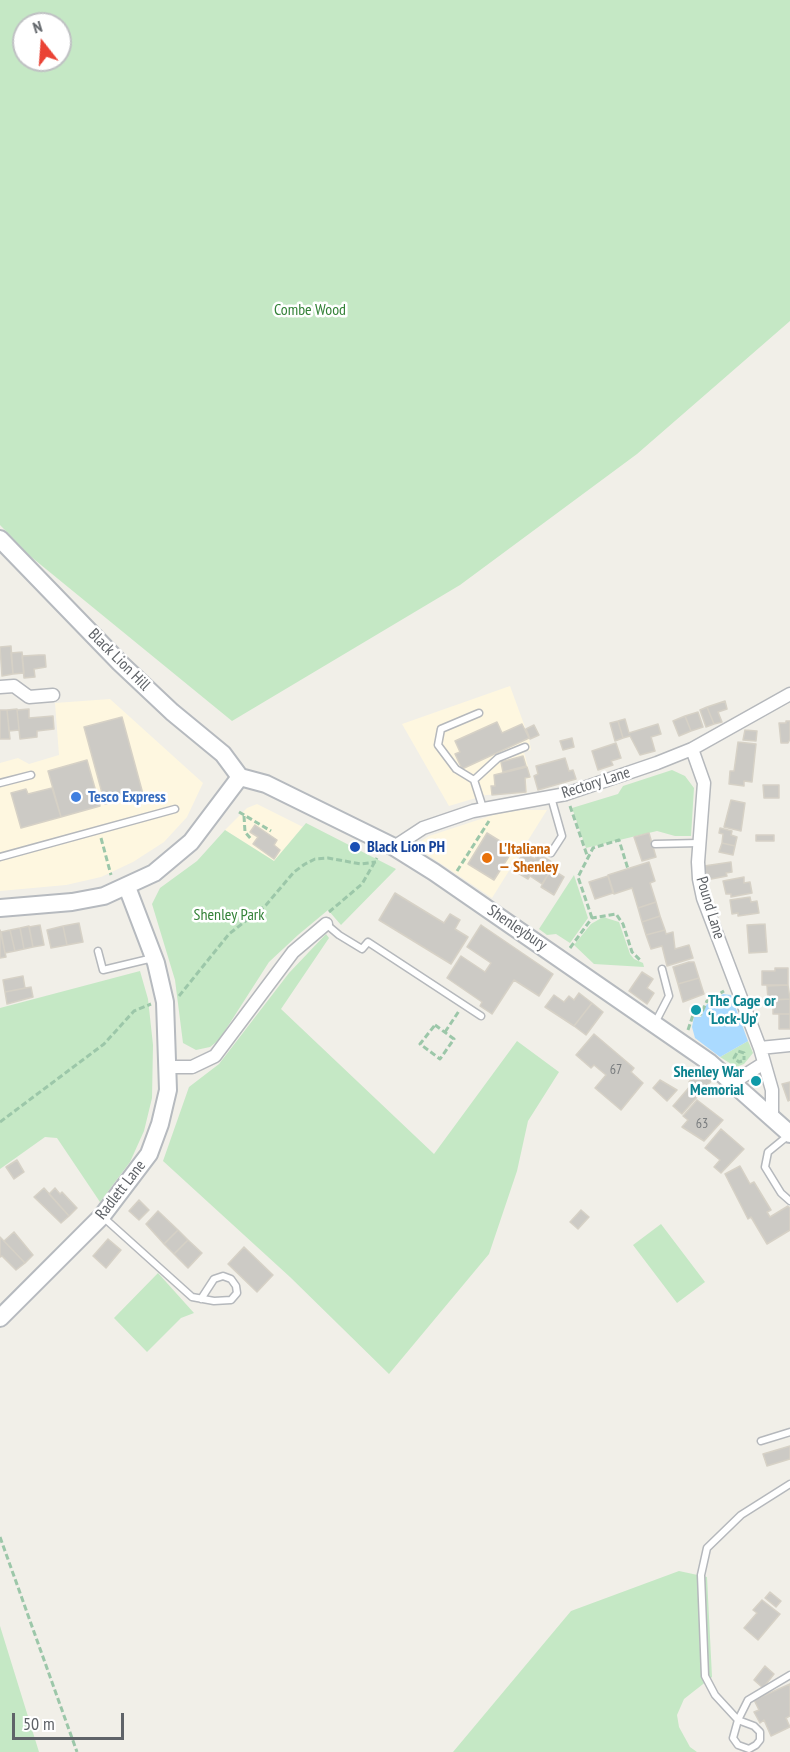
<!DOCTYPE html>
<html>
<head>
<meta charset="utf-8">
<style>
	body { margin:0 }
	#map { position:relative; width:790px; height:1752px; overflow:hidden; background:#f1efe8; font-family:"PT Sans Narrow",sans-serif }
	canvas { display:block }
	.north { position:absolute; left:12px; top:12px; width:60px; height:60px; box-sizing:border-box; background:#fff; border:2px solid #bfc1c3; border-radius:50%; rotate:343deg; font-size:16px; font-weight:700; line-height:24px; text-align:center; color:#5f6368 }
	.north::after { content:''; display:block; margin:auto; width:21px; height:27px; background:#ea4335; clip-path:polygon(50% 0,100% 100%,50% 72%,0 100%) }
	.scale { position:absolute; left:12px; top:1713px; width:112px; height:27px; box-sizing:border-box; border:3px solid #5f6368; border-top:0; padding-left:8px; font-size:18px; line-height:21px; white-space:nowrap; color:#5f6368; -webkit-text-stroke:4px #fff; paint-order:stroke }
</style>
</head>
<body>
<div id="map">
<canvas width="790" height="1752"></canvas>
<div class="north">N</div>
<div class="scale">50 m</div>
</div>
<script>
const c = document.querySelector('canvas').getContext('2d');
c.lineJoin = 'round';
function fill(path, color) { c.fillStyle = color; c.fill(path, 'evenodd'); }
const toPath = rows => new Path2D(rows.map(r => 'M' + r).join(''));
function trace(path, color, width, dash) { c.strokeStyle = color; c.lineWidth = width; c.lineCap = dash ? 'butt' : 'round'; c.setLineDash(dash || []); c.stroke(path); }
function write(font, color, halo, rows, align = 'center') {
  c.font = font + ' "PT Sans Narrow",sans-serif'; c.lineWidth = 5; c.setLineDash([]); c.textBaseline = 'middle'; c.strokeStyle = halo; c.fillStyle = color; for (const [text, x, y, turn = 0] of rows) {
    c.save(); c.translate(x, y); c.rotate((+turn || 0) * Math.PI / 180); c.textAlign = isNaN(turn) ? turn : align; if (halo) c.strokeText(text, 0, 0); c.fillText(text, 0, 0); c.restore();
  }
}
fill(toPath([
	[510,686,529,738,531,750,524,752,531,778,526,779,527,793,486,795,449,806,402,724],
	[110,699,203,783,187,817,164,842,133,862,101,877,66,885,0,891,0,763,18,758,29,764,59,755,55,703],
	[257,804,303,827,274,861,225,830,247,808],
	[522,810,547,810,492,898,419,849,420,842,429,836,499,813]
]), '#fef7e0');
fill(toPath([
	[0,0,790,0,790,321,637,454,460,585,232,721,30,556,0,525],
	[24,24,60,24,60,60,24,60],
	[672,770,685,776,694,788,691,836,675,836,657,831,586,848,572,808,618,794,623,786],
	[306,823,396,869,341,925,328,910,298,935,269,962,219,1040,210,1047,196,1050,183,1043,175,980,152,904,160,888,197,861,225,830,274,861],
	[574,875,588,918,570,943,556,934,547,935,539,929],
	[603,917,619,922,630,954,634,959,643,963,644,967,594,964,574,945,591,924],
	[326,934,329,938,281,1009,434,1154,517,1041,559,1072,528,1121,517,1171,489,1254,389,1374,290,1277,163,1161,189,1087,219,1064,289,973],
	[140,971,148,999,153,1045,152,1098,144,1131,130,1162,100,1202,57,1138,45,1137,0,1169,0,1008],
	[748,1041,753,1053,744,1064,736,1067,720,1057],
	[661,1224,705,1282,677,1303,633,1245],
	[158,1273,194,1313,181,1318,147,1352,114,1318],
	[679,1571,707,1577,712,1677,684,1699,677,1715,679,1727,690,1747,697,1752,453,1752,571,1611],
	[0,1626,39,1752,0,1752]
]), '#c5e8c5');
fill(toPath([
	[723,994,731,995,748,1041,720,1057,695,1038,692,1027,694,1017,701,1017,706,1005]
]), '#aadaff');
const building = toPath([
	[11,646,13,674,2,676,0,647,11,646],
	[22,652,24,673,13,674,11,653,22,652],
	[39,655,45,655,46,667,34,669,35,677,24,678,22,656,39,655],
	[725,701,727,709,718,712,722,722,714,724,707,707,725,701],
	[707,707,714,724,706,727,700,710,707,707],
	[17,709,19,730,9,731,7,710,17,709],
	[29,709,29,718,53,716,54,729,37,731,37,737,20,739,17,710,29,709],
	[0,710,7,710,10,739,0,739,0,710],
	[698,712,703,727,691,731,685,716,698,712],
	[685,716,691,731,679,736,673,721,685,716],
	[122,717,143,794,105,804,84,727,122,717],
	[625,719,629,733,658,724,661,734,651,737,655,751,640,755,630,736,623,738,618,721,625,719],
	[618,721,623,738,615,741,610,723,618,721],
	[786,721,790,721,790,739,788,743,781,743,779,723,786,723,786,721],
	[497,722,502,733,522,724,529,738,462,769,455,754,460,752,455,741,497,722],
	[534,725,539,735,530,739,526,729,534,725],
	[745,730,757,731,756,741,743,740,745,730],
	[572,738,574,747,563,750,560,741,572,738],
	[738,742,756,744,752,782,744,781,744,786,729,784,730,771,734,771,738,742],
	[616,743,621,758,611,761,613,765,598,770,592,751,616,743],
	[523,756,526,766,503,772,501,762,523,756],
	[565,758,569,771,573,770,576,779,538,790,534,776,538,774,536,766,565,758],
	[87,760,100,806,61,817,48,771,87,760],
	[527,767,530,777,525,778,526,792,492,795,491,786,495,786,494,775,527,767],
	[763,785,779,785,779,798,764,798,763,785],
	[52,788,61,817,21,828,11,793,26,789,28,794,52,788],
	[731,800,745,803,741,831,724,827,731,800],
	[255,825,277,840,274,845,280,850,274,859,253,844,258,837,250,832,255,825],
	[720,828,732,831,731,835,737,837,735,846,722,843,723,834,719,833,720,828],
	[487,833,508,846,506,850,511,853,494,880,468,864,487,833],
	[649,833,656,857,642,861,634,837,649,833],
	[756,835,774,835,774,841,756,841,756,835],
	[722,843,735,846,733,855,719,852,722,843],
	[524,852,535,859,537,855,541,858,528,879,513,870,524,852],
	[542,856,555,864,542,884,530,876,542,856],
	[649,862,655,881,650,883,656,902,638,908,632,888,614,894,608,875,649,862],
	[731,862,732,872,726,873,727,876,706,880,704,866,731,862],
	[553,866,558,869,556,872,564,877,554,895,541,887,553,866],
	[608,876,613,893,595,899,589,882,608,876],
	[744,877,744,883,750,882,752,893,731,897,731,894,726,894,723,881,744,877],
	[395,893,444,923,450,914,460,920,455,929,468,937,451,964,379,920,395,893],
	[750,897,751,902,757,901,759,913,738,916,738,913,732,914,730,900,750,897],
	[656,902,660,916,642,922,638,908,656,902],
	[660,916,665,930,646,935,642,922,660,916],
	[79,923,83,942,67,945,63,926,79,923],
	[765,924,767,952,749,953,747,925,765,924],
	[40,925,44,945,33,947,29,927,40,925],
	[481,925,553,974,539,996,514,980,492,1014,480,1006,482,1002,447,978,461,956,485,972,491,963,467,947,481,925],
	[29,926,33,947,24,949,20,928,29,926],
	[63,926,67,945,51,948,47,930,63,926],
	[20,928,24,949,15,951,10,930,20,928],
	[0,930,6,957,0,958,0,930],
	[10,930,15,951,5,953,1,932,10,930],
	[665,930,666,934,673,932,675,949,689,945,693,958,667,966,662,946,651,949,646,935,665,930],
	[689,962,694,962,699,978,678,984,673,967,689,962],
	[775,968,788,968,788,985,762,985,762,971,775,971,775,968],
	[642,972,653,979,647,988,654,993,647,1004,629,991,642,972],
	[23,976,25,988,5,992,3,980,23,976],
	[699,978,704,994,683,1002,678,984,699,978],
	[788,985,790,999,768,1000,767,986,788,985],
	[31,987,33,997,7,1004,5,992,31,987],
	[579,993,592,1003,574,1026,545,1007,554,995,564,1002,569,996,574,1000,579,993],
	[790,999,790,1014,773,1014,773,1000,790,999],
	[592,1003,603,1012,586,1035,574,1026,592,1003],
	[779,1014,790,1014,790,1029,779,1029,779,1014],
	[594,1034,634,1068,631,1072,643,1083,621,1110,595,1088,606,1075,594,1065,591,1068,576,1055,594,1034],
	[701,1068,713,1079,682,1114,673,1106,692,1084,689,1082,701,1068],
	[660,1080,677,1090,667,1101,653,1088,660,1080],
	[790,1082,790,1100,788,1101,782,1084,790,1082],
	[697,1100,723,1120,704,1141,682,1127,688,1120,683,1116,697,1100],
	[721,1129,744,1149,721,1173,714,1167,720,1160,705,1148,721,1129],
	[17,1160,24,1172,14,1179,6,1167,17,1160],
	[740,1166,750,1184,754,1182,771,1210,767,1212,770,1217,788,1206,790,1208,790,1230,767,1244,751,1217,748,1219,725,1174,740,1166],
	[44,1188,69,1216,61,1223,34,1197,44,1188],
	[55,1188,60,1194,62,1192,77,1208,69,1216,49,1194,55,1188],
	[139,1200,149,1210,139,1220,129,1211,139,1200],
	[581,1210,589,1217,578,1229,570,1222,581,1210],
	[158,1211,178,1230,164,1244,146,1224,158,1211],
	[178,1230,188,1240,174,1254,164,1244,178,1230],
	[14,1232,33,1255,25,1263,4,1241,14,1232],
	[0,1237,25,1263,16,1270,2,1256,0,1257,0,1237],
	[108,1239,121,1250,106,1268,93,1256,108,1239],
	[188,1240,202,1253,188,1268,174,1254,188,1240],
	[244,1247,273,1275,257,1292,228,1264,244,1247],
	[790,1446,790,1459,767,1466,763,1454,790,1446],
	[770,1592,781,1601,776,1607,765,1598,770,1592],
	[762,1600,780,1614,758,1640,744,1628,757,1613,753,1610,762,1600],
	[765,1666,774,1674,763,1688,754,1680,765,1666],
	[790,1684,790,1716,786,1718,790,1727,771,1736,764,1720,760,1723,754,1712,759,1710,754,1700,790,1684]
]);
fill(building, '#cccac5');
trace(building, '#d6d1c6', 1.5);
const lane = toPath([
	[479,713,441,729,438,745,456,769,474,780,483,808],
	[474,780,498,758,525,747],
	[0,783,31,775],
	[655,844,699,843],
	[551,853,562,836,551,797],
	[0,857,175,809],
	[326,924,339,935,362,949,368,942,481,1016],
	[98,951,103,970,153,958],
	[655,1023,669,996,662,969],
	[790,1134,768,1152,765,1167,781,1193,790,1201],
	[103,1217,192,1297,214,1301,231,1300,237,1293,236,1286,231,1279,223,1276,214,1279,201,1299],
	[761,1441,790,1432],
	[790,1484,741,1515,707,1548,701,1575,705,1676,715,1695,738,1720,754,1726,760,1732,760,1740,756,1745,749,1749,738,1745,733,1738,738,1720,748,1700,790,1675]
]);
const street = toPath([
	[0,687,14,686,29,697,53,695],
	[692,749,704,783,698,862,699,879,703,898,760,1048,772,1090,772,1115],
	[394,847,423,828,473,811,566,794,657,763,692,749,790,694],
	[760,1048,790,1045],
	[168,1067,192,1067,215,1056,293,952,326,924],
	[734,1082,764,1063]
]);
const secondary = toPath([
	[0,539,120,663,172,712,223,754,240,777],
	[240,777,266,784,394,847,434,872,709,1062,790,1134],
	[0,908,72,902,104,896,154,873,191,842,240,777],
	[0,1318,102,1216,149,1154,160,1124,168,1090,165,1002,156,963,127,887]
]);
trace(lane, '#b5b8bc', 9);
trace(street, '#b5b8bc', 15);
trace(secondary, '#b6babf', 20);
trace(toPath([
	[570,806,588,858],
	[239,812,271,831],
	[244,816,245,832,251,839],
	[101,838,111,875],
	[457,871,489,821],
	[329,912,362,884,377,858],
	[592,918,578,877,593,848,619,840,628,869],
	[570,948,592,918,616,914,623,924,632,952,640,960],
	[179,996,229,934,266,905,294,872,305,864,315,859,328,858,361,864,376,862],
	[435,1025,454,1039,440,1059,420,1044,435,1025],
	[688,1030,693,1015,701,1014,707,1001,724,991],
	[445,1032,459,1011],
	[742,1061,739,1062,734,1058,738,1051,744,1053,744,1060],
	[0,1122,104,1044,134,1011,151,1004],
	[0,1537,77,1752]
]), '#9cc7a9', 3, [6, 3]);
trace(lane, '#fff', 6);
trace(street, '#fff', 12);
trace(secondary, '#fff', 16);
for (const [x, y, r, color] of [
	[76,797,6,"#3f7fe0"],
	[355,847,6,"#1a4fb4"],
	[487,858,6,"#e8710a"],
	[696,1010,6,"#0f9aa8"],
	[756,1081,6,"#0f9aa8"]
]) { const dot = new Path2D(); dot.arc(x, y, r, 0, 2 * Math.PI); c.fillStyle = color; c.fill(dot); trace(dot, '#fff', 2); }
write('14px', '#7a7d7f', null, [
	["67",616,1070],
	["63",702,1124]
]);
write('16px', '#348238', '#fff', [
	["Combe Wood",310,310],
	["Shenley Park",229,915]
]);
write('16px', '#5f6368', '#fff', [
	["Black Lion Hill",119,660,45],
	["Rectory Lane",596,783,-18],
	["Pound Lane",710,908,73],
	["Shenleybury",517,928,34],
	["Radlett Lane",121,1190,-52]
]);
write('bold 16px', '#366cbe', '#fff', [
	["Tesco Express",88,797]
], 'left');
write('bold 16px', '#164399', '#fff', [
	["Black Lion PH",367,847]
], 'left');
write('bold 16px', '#c56008', '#fff', [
	["L'Italiana",499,849],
	["— Shenley",499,867]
], 'left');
write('bold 16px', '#0d838f', '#fff', [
	["The Cage or",708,1001],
	["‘Lock-Up’",708,1019],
	["Shenley War",744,1072,"right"],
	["Memorial",744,1090,"right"]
], 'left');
</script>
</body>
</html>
